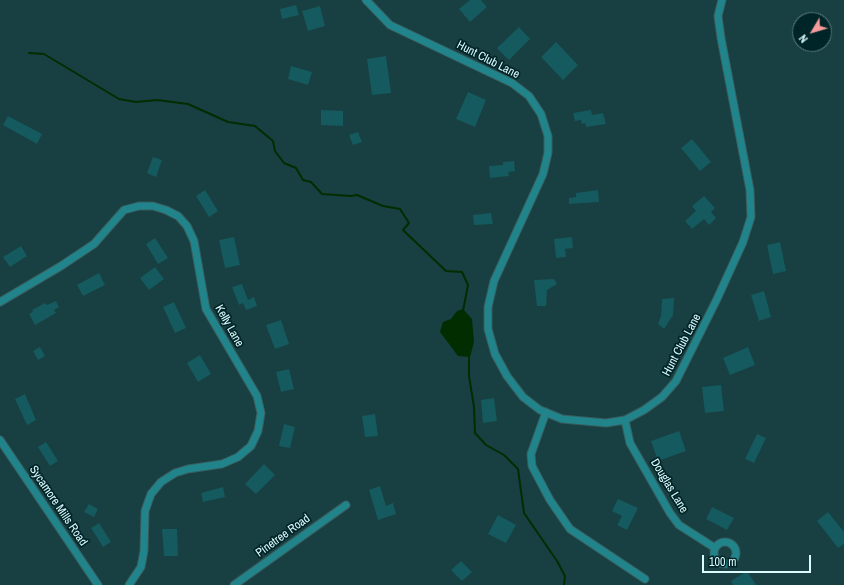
<!DOCTYPE html>
<html>
<head>
<meta charset="utf-8">
<style>
	body { margin:0 }
	#map { position:relative; width:844px; height:585px; overflow:hidden; background:#183f41; font-family:"Archivo Narrow",sans-serif }
	canvas { display:block }
	.north { position:absolute; left:792px; top:12px; width:40px; height:40px; box-sizing:border-box; background:#002528; border:1px solid #587b7d; border-radius:50%; rotate:232deg; font-size:11px; font-weight:700; line-height:16px; text-align:center; color:#dcfbfd }
	.north::after { content:''; display:block; margin:auto; width:14px; height:18px; background:#f59b99; clip-path:polygon(50% 0,100% 100%,50% 72%,0 100%) }
	.scale { position:absolute; left:702px; top:555px; width:109px; height:18px; box-sizing:border-box; border:2px solid #dcfbfd; border-top:0; padding-left:5px; font-size:12px; line-height:14px; white-space:nowrap; color:#dcfbfd; -webkit-text-stroke:3px #002528; paint-order:stroke }
</style>
</head>
<body>
<div id="map">
<canvas width="844" height="585"></canvas>
<div class="north">N</div>
<div class="scale">100 m</div>
</div>
<script>
const c = document.querySelector('canvas').getContext('2d');
c.lineJoin = 'round';
function fill(path, color) { c.fillStyle = color; c.fill(path, 'evenodd'); }
const toPath = rows => new Path2D(rows.map(r => 'M' + r).join(''));
function trace(path, color, width, dash) { c.strokeStyle = color; c.lineWidth = width; c.lineCap = dash ? 'butt' : 'round'; c.setLineDash(dash || []); c.stroke(path); }
function write(font, color, halo, rows, align = 'center') {
  c.font = font + ' "Archivo Narrow",sans-serif'; c.lineWidth = 3.5; c.setLineDash([]); c.textBaseline = 'middle'; c.strokeStyle = halo; c.fillStyle = color; for (const [text, x, y, turn = 0] of rows) {
    c.save(); c.translate(x, y); c.rotate((+turn || 0) * Math.PI / 180); c.textAlign = isNaN(turn) ? turn : align; if (halo) c.strokeText(text, 0, 0); c.fillText(text, 0, 0); c.restore();
  }
}
fill(toPath([
	[463,309,472,319,474,342,470,357,458,356,440,332,443,322,451,319,457,311]
]), '#022d00');
trace(toPath([
	[29,53,44,54,119,99,136,102,157,100,188,104,228,122,255,126,273,141,275,151,284,163,296,168,303,180,311,182,322,194,351,196,357,195,383,206,400,209,409,223,403,230,446,271,462,272,468,285,463,311],
	[469,355,469,376,474,407,475,433,486,445,504,455,518,469,524,513,557,561,565,576,564,585]
]), '#022d00', 2);
fill(toPath([
	[470,0,481,0,487,7,470,22,459,9],
	[296,5,299,15,282,19,280,9],
	[320,6,325,26,308,31,302,11],
	[519,27,530,39,509,60,497,48],
	[556,42,578,65,563,80,541,57],
	[386,56,391,93,372,95,367,59],
	[291,66,312,72,308,85,288,79],
	[468,92,486,100,475,127,456,119],
	[321,110,343,111,343,126,321,125],
	[591,110,592,115,603,113,606,124,586,127,585,123,582,124,581,120,575,121,573,113],
	[8,116,42,134,37,144,3,125],
	[358,132,362,142,353,145,349,135],
	[692,139,711,162,700,171,681,148],
	[153,157,162,160,156,177,147,173],
	[514,161,515,171,508,172,509,176,490,178,489,166,503,165,503,162],
	[205,190,218,211,209,217,196,196],
	[598,190,599,202,569,204,569,198,576,197,576,193],
	[704,196,715,208,711,212,716,218,709,225,704,219,692,229,685,221,696,211,692,206],
	[491,213,493,224,474,225,473,215],
	[234,237,240,265,225,268,219,240],
	[572,237,573,248,565,249,566,257,556,258,554,239],
	[155,238,168,258,158,264,146,244],
	[780,242,786,271,773,274,767,245],
	[21,246,27,256,10,267,3,257],
	[155,267,164,279,149,290,140,278],
	[99,273,105,285,83,296,77,285],
	[554,279,557,284,547,290,546,306,537,306,534,280],
	[242,284,248,300,254,297,257,306,246,310,243,303,239,305,232,287],
	[764,291,771,317,759,321,751,295],
	[674,298,673,315,664,329,658,324,661,316,662,299],
	[56,301,59,307,54,310,56,313,35,325,29,314,33,312,32,310,45,303,47,305],
	[174,302,186,328,175,333,163,307],
	[281,320,289,344,275,349,266,325],
	[40,347,45,356,38,360,33,351],
	[748,347,755,365,730,375,723,358],
	[200,355,211,374,198,382,187,363],
	[289,369,294,389,281,392,276,372],
	[721,385,724,411,705,413,702,387],
	[25,394,36,420,27,425,15,399],
	[494,398,497,421,483,423,481,400],
	[375,414,378,436,365,437,362,416],
	[284,424,295,427,290,448,279,446],
	[679,431,686,451,658,461,651,441],
	[757,434,766,438,754,463,745,459],
	[46,442,58,461,50,466,38,447],
	[264,464,275,475,256,494,245,484],
	[380,486,386,506,393,503,396,514,378,520,369,490],
	[223,487,225,497,203,502,201,493],
	[618,499,638,508,627,530,617,525,622,516,612,511],
	[89,504,98,509,94,517,84,512],
	[712,507,734,518,727,530,706,519],
	[828,512,844,532,844,544,838,548,817,521],
	[498,515,516,525,506,543,488,534],
	[99,523,111,542,103,547,91,528],
	[162,529,177,529,178,556,164,556],
	[461,561,472,572,462,581,451,570],
	[747,571,756,585,733,585,731,581]
]), '#155a5e');
const street = toPath([
	[366,0,390,25,512,83,529,96,541,114,548,136,548,153,543,174,494,281,488,307,488,329,495,354,507,376,523,397,540,410,562,419,606,423,625,420,644,410,662,397,676,381,717,299,743,242,751,217,750,190,721,38,718,16,722,0],
	[0,302,61,266,94,244,124,210,139,206,153,206,166,210,178,216,187,226,194,241,206,309,257,396,261,413,258,431,251,446,238,457,222,464,188,469,175,473,161,482,151,494,145,511,144,551,141,567,129,585],
	[546,412,531,454,532,466,550,500,570,529,645,579],
	[625,420,630,443,670,513,679,525,715,548],
	[0,440,98,585],
	'714 553a11 11 0 1 1 22 0a11 11 0 1 1-22 0Z',
	[234,585,346,505]
]);
trace(street, '#395d5f', 9);
trace(street, '#20848a', 7);
write('12px', '#dcfbfd', '#002528', [
	["Hunt Club Lane",488,60,27],
	["Kelly Lane",229,326,61],
	["Hunt Club Lane",682,345,-62],
	["Douglas Lane",669,486,59],
	["Sycamore Mills Road",58,506,56],
	["Pinetree Road",283,536,-36]
]);
</script>
</body>
</html>
